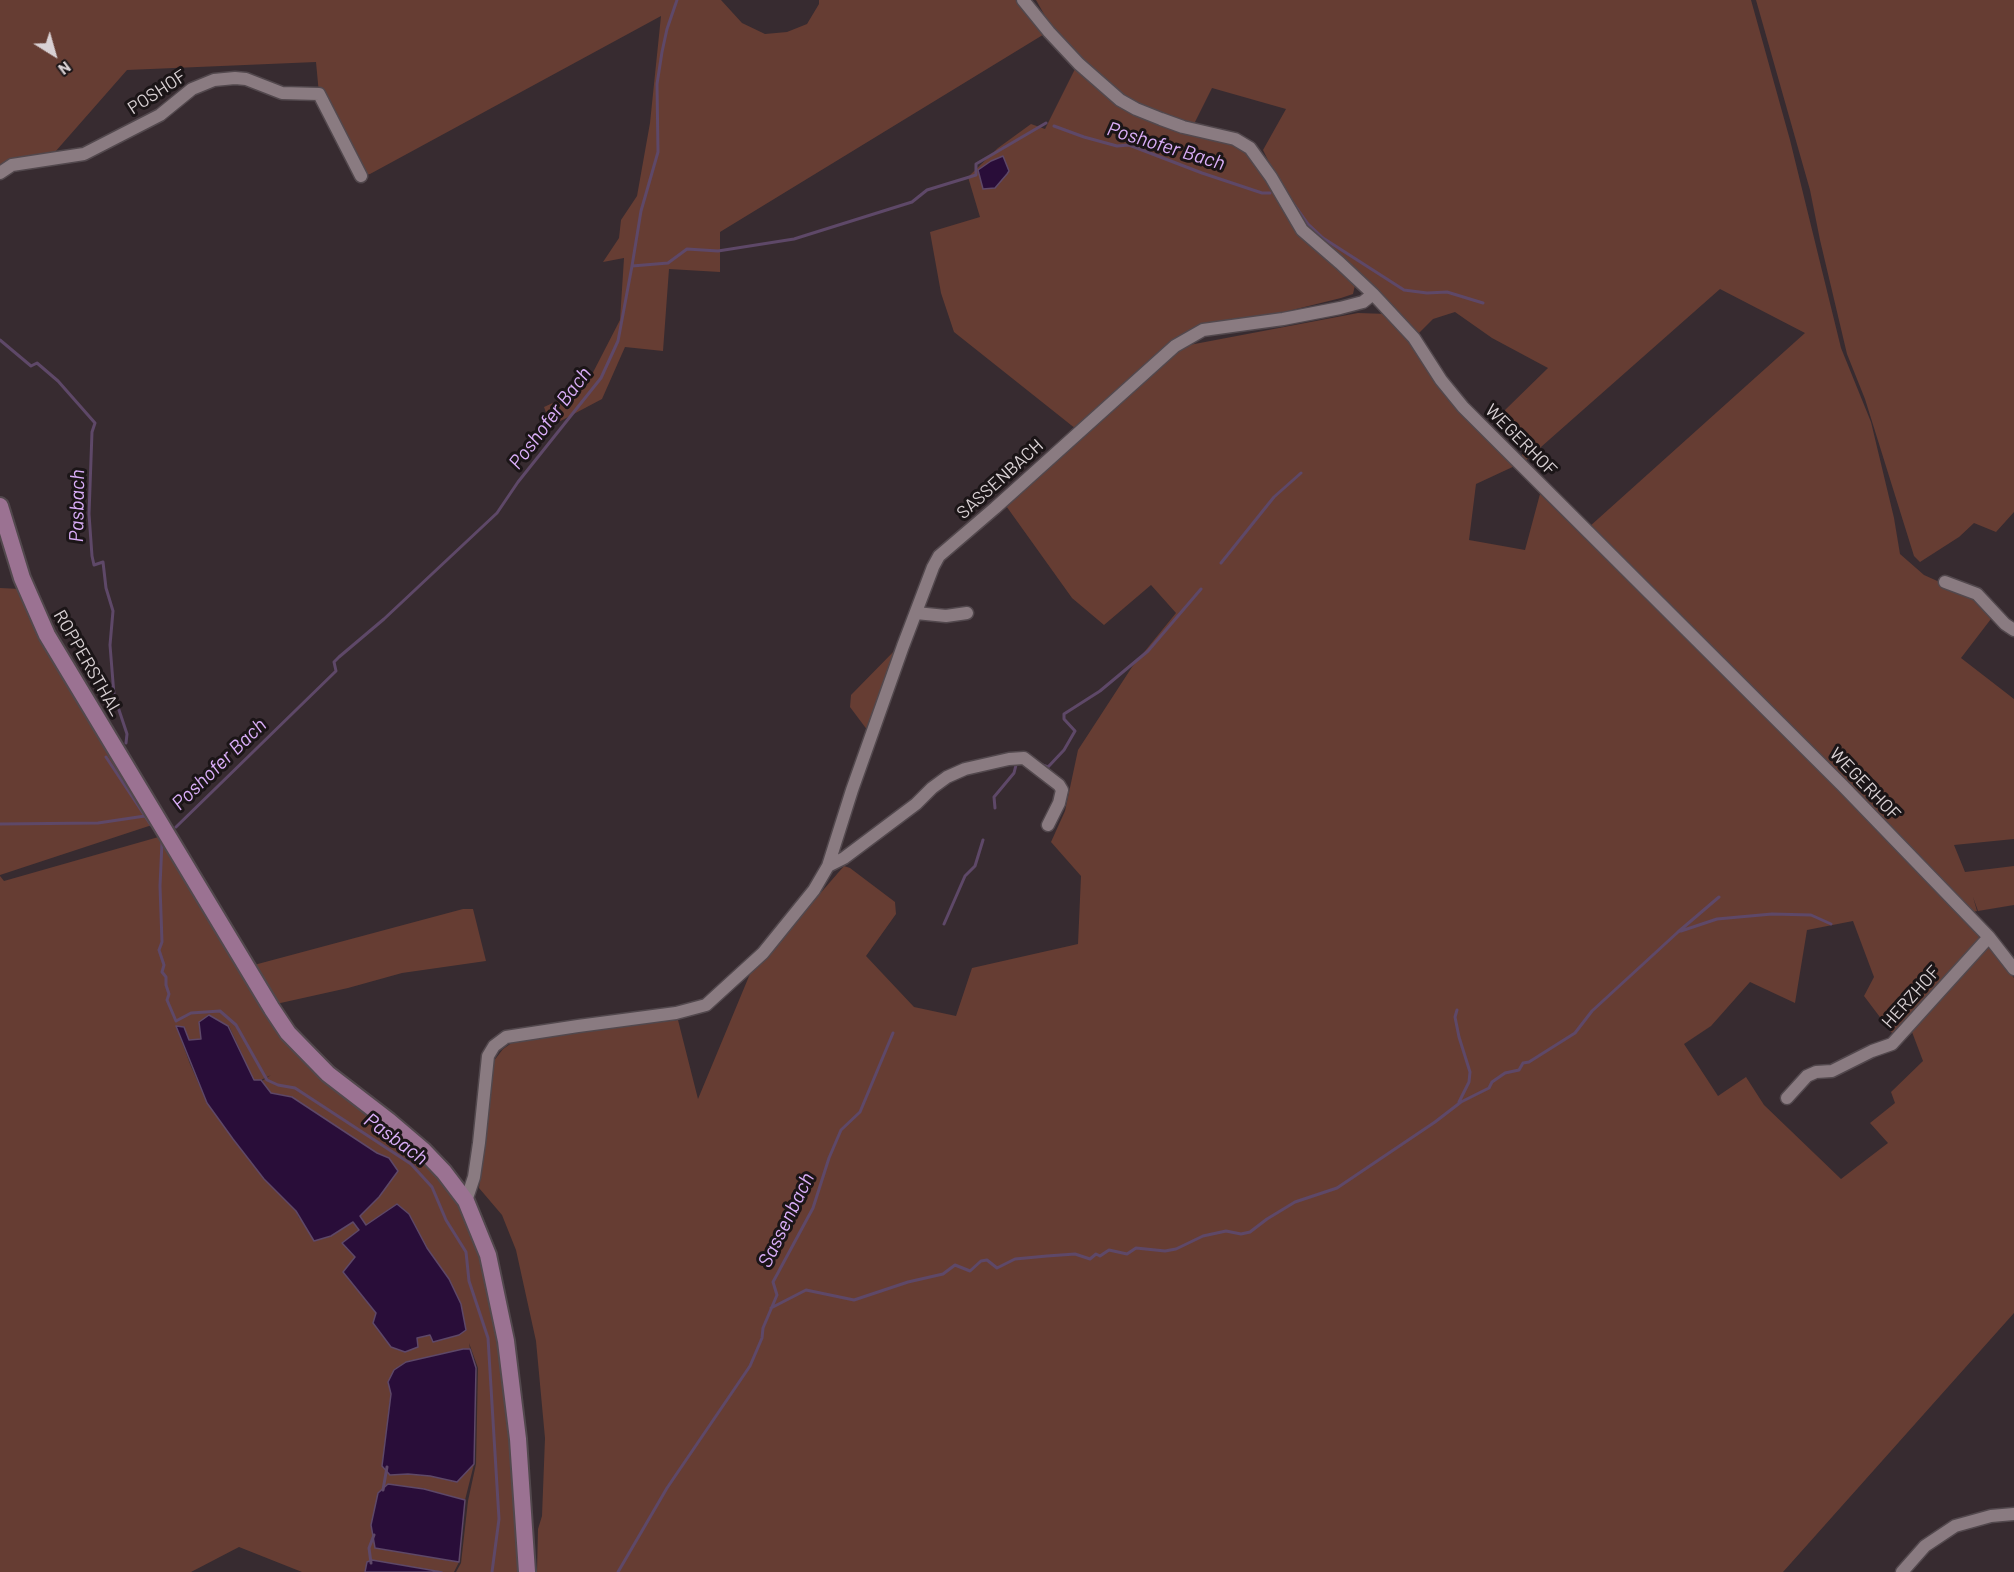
<!DOCTYPE html>
<html>
<head>
<meta charset="utf-8">
<style>
	body { margin:0 }
	#map { position:relative; width:2014px; height:1572px; overflow:hidden; background:#372b30; font-family:Barlow,sans-serif }
	canvas { display:block }
	.north { position:absolute; left:24px; top:24px; width:60px; height:60px; -webkit-text-stroke:4px #1b1517; paint-order:stroke; rotate:143deg; font-size:16px; font-weight:700; line-height:24px; text-align:center; color:#d9d1d4 }
	.north::after { content:''; display:block; margin:auto; width:21px; height:27px; background:#d9d1d4; clip-path:polygon(50% 0,100% 100%,50% 72%,0 100%) }
</style>
</head>
<body>
<div id="map">
<canvas width="2014" height="1572"></canvas>
<div class="north">N</div>
</div>
<script>
const c = document.querySelector('canvas').getContext('2d');
c.lineJoin = 'round';
function fill(path, color) { c.fillStyle = color; c.fill(path, 'evenodd'); }
const toPath = rows => new Path2D(rows.map(r => 'M' + r).join(''));
function trace(path, color, width, dash) { c.strokeStyle = color; c.lineWidth = width; c.lineCap = dash ? 'butt' : 'round'; c.setLineDash(dash || []); c.stroke(path); }
function write(font, color, halo, rows, align = 'center') {
  c.font = font + ' Barlow,sans-serif'; c.lineWidth = 6; c.setLineDash([]); c.textBaseline = 'middle'; c.strokeStyle = halo; c.fillStyle = color; for (const [text, x, y, turn = 0] of rows) {
    c.save(); c.translate(x, y); c.rotate((+turn || 0) * Math.PI / 180); c.textAlign = isNaN(turn) ? turn : align; if (halo) c.strokeText(text, 0, 0); c.fillText(text, 0, 0); c.restore();
  }
}
fill(toPath([
	[0,0,721,0,742,23,765,34,787,32,807,24,819,4,819,0,1017,0,1046,33,720,232,720,272,669,269,663,351,625,347,602,399,551,426,544,407,585,388,620,320,624,258,603,262,619,238,621,220,637,196,650,123,661,16,370,174,361,176,319,94,316,62,127,70,48,160,0,173],
	[1036,0,1751,0,1790,140,1841,348,1871,422,1894,518,1900,554,1924,575,1975,598,1994,615,1961,658,2014,699,2014,839,1954,845,1965,872,2014,866,2014,905,1978,911,1973,897,1977,911,1970,913,1589,527,1805,333,1720,289,1524,462,1521,459,1525,442,1504,411,1548,368,1492,338,1455,312,1433,319,1414,338,1441,380,1519,464,1476,484,1469,540,1525,550,1540,494,1827,776,1978,934,2014,978,2014,1313,1783,1572,537,1572,538,1529,542,1516,545,1438,536,1341,516,1250,502,1215,479,1188,493,1062,503,1049,513,1042,575,1032,678,1020,698,1099,752,969,765,957,844,866,850,868,895,902,896,914,866,956,914,1007,956,1016,972,968,1078,944,1081,876,1051,842,1065,811,1078,750,1132,667,1176,613,1151,585,1104,625,1072,598,1004,503,1080,434,1184,346,1358,313,1388,314,1414,338,1401,315,1376,290,1313,234,1287,199,1263,150,1286,109,1212,88,1193,126,1134,103,1102,81,1053,30],
	[1853,921,1874,977,1864,996,1898,1041,1912,1032,1923,1061,1891,1092,1895,1103,1870,1123,1888,1143,1841,1179,1764,1105,1746,1077,1718,1096,1684,1044,1711,1026,1750,982,1795,1003,1807,930],
	[1756,0,2014,0,2014,512,1996,532,1974,523,1959,537,1920,562,1914,556,1865,399,1847,354,1820,240,1810,190],
	[1076,67,1104,92,1232,141,1249,153,1294,225,1356,281,1353,294,1341,298,1272,315,1212,324,1076,429,954,332,941,293,930,232,980,217,968,177,998,148,1031,124,1045,129],
	[0,588,20,589,39,638,61,675,155,824,0,875],
	[900,645,868,731,850,707,851,695],
	[162,836,267,1012,438,1175,459,1206,481,1258,503,1344,520,1572,456,1572,461,1563,468,1501,476,1464,478,1368,469,1343,470,1349,406,1362,394,1370,388,1382,391,1393,382,1465,390,1475,408,1474,430,1476,456,1482,474,1464,465,1500,424,1489,388,1484,378,1494,375,1548,459,1562,454,1572,442,1572,372,1560,367,1562,365,1572,302,1572,239,1547,191,1572,0,1572,0,876,4,881],
	[176,1026,184,1027,189,1040,201,1039,229,1026,254,1080,261,1080,271,1075,262,1081,271,1093,292,1097,377,1153,389,1158,385,1188,379,1197,360,1215,366,1226,397,1204,409,1214,427,1248,449,1279,461,1304,432,1341,430,1335,416,1338,376,1313,343,1272,355,1257,343,1243,359,1230,353,1221,332,1236,299,1218,296,1211,264,1179,233,1139,207,1103,190,1064],
	[463,909,473,909,486,961,402,973,348,988,276,1004,254,965]
]), '#663d33');
const water = toPath([
	[1003,156,1009,171,1007,174,995,188,983,189,978,170,991,161,1003,156],
	[209,1015,228,1026,254,1080,261,1080,271,1093,292,1097,377,1153,389,1158,398,1171,379,1197,360,1216,366,1225,397,1204,409,1214,427,1248,449,1279,461,1304,466,1330,459,1335,433,1342,430,1335,417,1338,418,1347,405,1352,391,1347,373,1323,376,1313,343,1272,355,1257,342,1243,359,1230,353,1222,331,1236,314,1241,296,1211,264,1179,233,1139,207,1103,176,1026,184,1027,189,1040,201,1039,199,1022,209,1015],
	[463,1349,470,1349,476,1368,474,1464,457,1482,430,1476,408,1474,390,1475,382,1466,391,1394,388,1382,394,1370,406,1362,463,1349],
	[388,1484,424,1489,465,1500,459,1562,375,1548,371,1525,378,1493,388,1484],
	[372,1560,442,1572,365,1572,367,1562,372,1560]
]);
fill(water, '#290d39');
trace(water, '#5e4868', 1.5);
trace(toPath([
	[1054,126,1084,137,1117,146,1129,145,1202,173,1262,193,1270,193],
	[1288,196,1308,224,1323,238,1404,290,1427,293,1447,292,1483,303],
	[632,266,641,211,658,152,657,84,662,52,667,29,677,0],
	[0,340,31,366,37,363,58,381,95,423,92,432,89,514,92,556,94,565,103,562,106,588,113,611,110,645,114,695,127,734,126,743],
	[1221,563,1274,497,1301,473],
	[106,757,151,825],
	[1040,764,1048,767,1064,750,1075,731,1064,719,1064,714,1100,691,1148,651,1201,589],
	[995,808,994,797,1014,773,1016,765],
	[0,824,98,823,145,816],
	[176,827,336,671,334,662,339,657,384,619,497,513,518,482,601,378,618,341,632,266,668,263,687,249,718,251,794,239,912,202,927,190,976,175,976,164,1046,123],
	[162,842,160,886,162,942,159,950,164,965,162,972,166,977,166,985,169,994,167,1000,176,1021,191,1013,220,1011,236,1025,267,1080,278,1085,295,1088,411,1164,432,1187,446,1220,466,1252,469,1281,488,1338,499,1519,492,1572],
	[944,924,965,876,975,866,983,840],
	[1681,931,1717,919,1772,914,1811,915,1831,924],
	[1457,1010,1455,1017,1459,1037,1470,1072,1469,1082,1459,1102],
	[771,1308,806,1290,854,1300,908,1282,943,1274,955,1265,970,1271,981,1261,987,1260,997,1268,1015,1259,1047,1256,1075,1254,1090,1259,1096,1254,1100,1256,1109,1250,1127,1254,1136,1248,1165,1251,1176,1249,1203,1236,1226,1231,1241,1234,1250,1232,1267,1219,1295,1202,1337,1188,1435,1122,1461,1102,1489,1088,1492,1082,1505,1073,1519,1070,1523,1063,1529,1062,1575,1033,1592,1011,1678,932,1719,897],
	[383,1490,387,1467],
	[371,1563,369,1548,374,1535],
	[618,1572,667,1488,750,1366,762,1338,763,1328,777,1295,773,1282,813,1208,829,1158,841,1130,860,1112,893,1033]
]), '#5e4868', 3);
const minor = toPath([
	[1023,0,1049,32,1079,64,1120,100,1136,109,1161,119,1183,127,1235,139,1250,148,1271,177,1302,230,1340,263,1373,294,1414,338,1441,380,1463,407,1843,786,1989,937,2014,969],
	[0,173,12,165,84,154,160,115,192,89,214,80,235,78,246,79,282,93,319,94,361,176],
	[1945,582,1977,594,2005,624,2014,630],
	[916,613,946,616,967,613],
	[828,866,844,858,916,804,932,788,947,777,965,769,1009,759,1024,758,1059,785,1062,790,1059,803,1048,825],
	[1787,1098,1807,1076,1816,1072,1832,1071,1872,1051,1892,1044,1989,937],
	[466,1201,474,1177,479,1143,488,1056,494,1046,506,1037,578,1026,676,1013,706,1005,763,953,814,890,828,866,852,790,903,646,933,567,939,556,995,508,1175,346,1203,330,1283,319,1340,308,1363,302,1373,294],
	[1902,1572,1925,1546,1955,1526,1991,1516,2014,1514]
]);
const secondary = toPath([
	[0,506,22,578,47,635,272,1009,288,1033,328,1074,389,1121,423,1150,444,1172,466,1201,488,1255,506,1341,518,1439,527,1572]
]);
trace(minor, '#52484d', 15);
trace(secondary, '#52484d', 20);
trace(minor, '#8a7b81', 12);
trace(secondary, '#9b7292', 16);
write('18px', '#d9d1d4', '#1b1517', [
	["POSHOF",157,92,-33],
	["WEGERHOF",1521,440,45],
	["SASSENBACH",1000,479,-42],
	["ROPPERSTHAL",88,663,60],
	["WEGERHOF",1865,784,46],
	["HERZHOF",1911,997,-48]
]);
write('italic 20px', '#daaef9', '#1b1517', [
	["Poshofer Bach",1166,146,17],
	["Poshofer Bach",550,418,-53],
	["Pasbach",77,506,-89],
	["Poshofer Bach",219,764,-44],
	["Pasbach",396,1139,36],
	["Sassenbach",786,1220,-64]
]);
</script>
</body>
</html>
